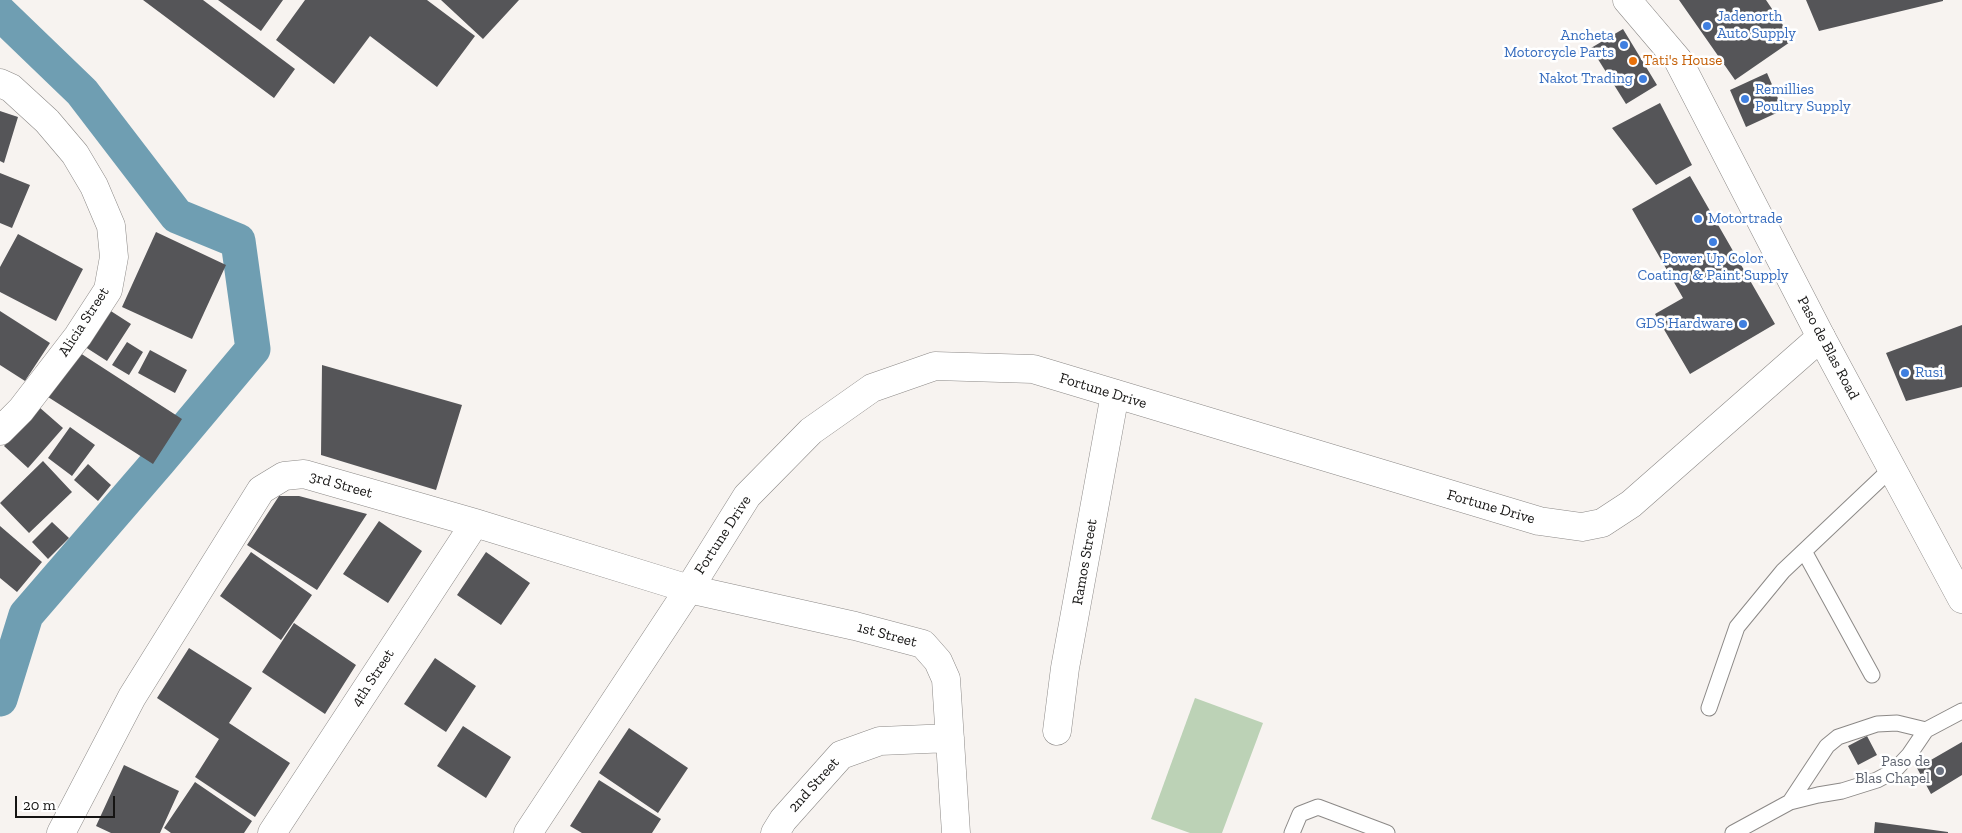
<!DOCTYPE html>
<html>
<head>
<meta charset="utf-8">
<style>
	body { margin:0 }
	#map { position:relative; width:1962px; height:833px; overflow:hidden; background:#f7f3f0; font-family:"Zilla Slab",serif }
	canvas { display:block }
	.scale { position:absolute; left:15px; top:796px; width:100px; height:22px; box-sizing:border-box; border:2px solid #151413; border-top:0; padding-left:6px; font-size:15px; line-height:18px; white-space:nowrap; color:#151413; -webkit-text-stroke:4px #fff; paint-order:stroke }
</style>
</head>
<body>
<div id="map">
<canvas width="1962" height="833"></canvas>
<div class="scale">20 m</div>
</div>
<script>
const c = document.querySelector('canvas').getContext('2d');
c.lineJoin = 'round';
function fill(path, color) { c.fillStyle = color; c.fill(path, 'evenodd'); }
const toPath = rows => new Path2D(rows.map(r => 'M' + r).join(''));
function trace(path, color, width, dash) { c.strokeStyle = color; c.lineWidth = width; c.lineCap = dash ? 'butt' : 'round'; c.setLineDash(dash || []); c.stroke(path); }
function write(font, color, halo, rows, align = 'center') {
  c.font = font + ' "Zilla Slab",serif'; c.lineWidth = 5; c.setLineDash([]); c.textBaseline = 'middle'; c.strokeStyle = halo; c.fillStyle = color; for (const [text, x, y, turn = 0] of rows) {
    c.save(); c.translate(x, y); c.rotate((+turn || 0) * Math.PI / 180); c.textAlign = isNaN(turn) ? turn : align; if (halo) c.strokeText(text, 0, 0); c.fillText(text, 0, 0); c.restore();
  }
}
fill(toPath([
	[1195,698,1263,723,1222,833,1190,833,1151,819]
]), '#bcd2b6');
trace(toPath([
	[0,13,82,92,177,216,238,241,253,349,159,461,26,615,0,699]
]), '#6f9eb2', 35);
fill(toPath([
	[143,0,203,0,295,69,274,98],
	[218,0,283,0,261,31],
	[305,0,427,0,475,36,437,87,370,36,334,84,276,40],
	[441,0,519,0,483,39],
	[1679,0,1766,0,1793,40,1735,80],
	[1806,0,1943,0,1943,1,1819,31],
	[1623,29,1657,85,1626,104,1591,48],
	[1767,73,1783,110,1746,127,1730,90],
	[1660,103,1692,165,1656,185,1612,128],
	[0,111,18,117,4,163,0,161],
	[0,173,30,185,12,228,0,223],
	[1690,176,1775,324,1690,374,1655,314,1683,298,1632,209],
	[156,232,226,265,192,339,122,307],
	[18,234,83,269,56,321,0,292,0,267],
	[103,306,131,324,107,361,79,343],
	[0,311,50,343,25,381,0,365],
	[1962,325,1962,387,1906,401,1886,353],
	[127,342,143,352,129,375,112,365],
	[150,350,187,370,175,393,138,373],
	[77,351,182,419,153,464,48,397],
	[322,365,462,405,436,490,321,455],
	[39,407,63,428,28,468,4,446],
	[70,427,95,445,72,476,48,458],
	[43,461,72,492,29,533,0,503],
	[88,464,111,485,98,501,74,480],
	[279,496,299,496,367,514,317,590,247,545],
	[379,521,422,551,388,603,343,574],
	[52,522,69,538,48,559,32,542],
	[0,526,42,562,17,592,0,578],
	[251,552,312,595,281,640,220,596],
	[486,552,530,583,501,625,457,595],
	[294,623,356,665,325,714,262,672],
	[189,648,252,688,229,723,290,763,255,817,195,777,219,739,157,698],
	[435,658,476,686,446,732,404,704],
	[463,726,511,757,486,798,437,766],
	[629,728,688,768,658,813,599,773],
	[1867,736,1877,755,1858,765,1848,746],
	[1962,742,1962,775,1931,794,1917,768],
	[124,765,179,791,160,833,111,833,96,826],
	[599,780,661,819,652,833,582,833,570,826],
	[195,782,252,821,244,833,171,833,164,828],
	[1875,822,1948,832,1948,833,1874,833]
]), '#555558');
const lane = toPath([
	[1804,551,1872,675],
	[1709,708,1737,627,1783,571,1893,467],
	[1790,802,1818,795,1842,791,1877,780,1894,771,1909,755,1926,730],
	[1292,833,1300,814,1318,807,1387,833],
	[1733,833,1790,802,1827,746,1838,737,1877,724,1897,723,1926,730,1962,711]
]);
const street = toPath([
	[0,83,11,88,47,121,75,154,94,186,111,226,114,257,108,290,78,336,21,410,0,431],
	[1057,731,1065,668,1115,394],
	[61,833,132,697,261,490,284,476,304,474,475,523,689,589,855,626,923,644,938,661,946,679,956,833],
	[272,833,475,523],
	[775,833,783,820,841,755,880,741,950,738]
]);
const secondary = toPath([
	[528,833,689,589,747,496,811,431,872,388,935,366,1033,369,1539,521,1582,527,1602,523,1631,504,1821,337]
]);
const primary = toPath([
	[1627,0,1678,60,1821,337,1962,599]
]);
trace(lane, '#8c8987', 17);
trace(street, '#8c8987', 29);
trace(secondary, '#8c8987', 29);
trace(primary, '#8c8987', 29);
trace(lane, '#fff', 15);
trace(street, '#fff', 28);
trace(secondary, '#fff', 28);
trace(primary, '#fff', 28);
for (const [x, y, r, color] of [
	[1707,26,5,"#3f7fe0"],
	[1624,45,5,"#3f7fe0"],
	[1633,61,5,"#e8710a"],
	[1643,79,5,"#3f7fe0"],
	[1745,99,5,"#3f7fe0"],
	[1698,219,5,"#3f7fe0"],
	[1713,242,5,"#3f7fe0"],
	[1743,324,5,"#3f7fe0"],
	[1905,373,5,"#3f7fe0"],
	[1940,771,5,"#6b7280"]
]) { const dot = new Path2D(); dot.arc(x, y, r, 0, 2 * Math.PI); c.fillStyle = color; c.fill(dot); trace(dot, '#fff', 2); }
write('15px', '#366cbe', '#fff', [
	["Jadenorth",1717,17],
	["Auto Supply",1717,34],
	["Ancheta",1614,36,"right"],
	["Motorcycle Parts",1614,53,"right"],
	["Nakot Trading",1633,79,"right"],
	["Remillies",1755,90],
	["Poultry Supply",1755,107],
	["Motortrade",1708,219],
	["Power Up Color",1713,259,"center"],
	["Coating & Paint Supply",1713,276,"center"],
	["GDS Hardware",1733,324,"right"],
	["Rusi",1915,373]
], 'left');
write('15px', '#c56008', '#fff', [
	["Tati's House",1643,61]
], 'left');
write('15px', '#151413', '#fff', [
	["Alicia Street",84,322,-57],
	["Paso de Blas Road",1828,348,62],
	["Fortune Drive",1103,391,17],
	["3rd Street",341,485,16],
	["Fortune Drive",1491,507,16],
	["Fortune Drive",723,535,-57],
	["Ramos Street",1085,562,-80],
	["1st Street",887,635,15],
	["4th Street",373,678,-57],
	["2nd Street",814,785,-48]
]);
write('15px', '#5b616d', '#fff', [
	["Paso de",1930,762],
	["Blas Chapel",1930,779]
], 'right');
</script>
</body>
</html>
